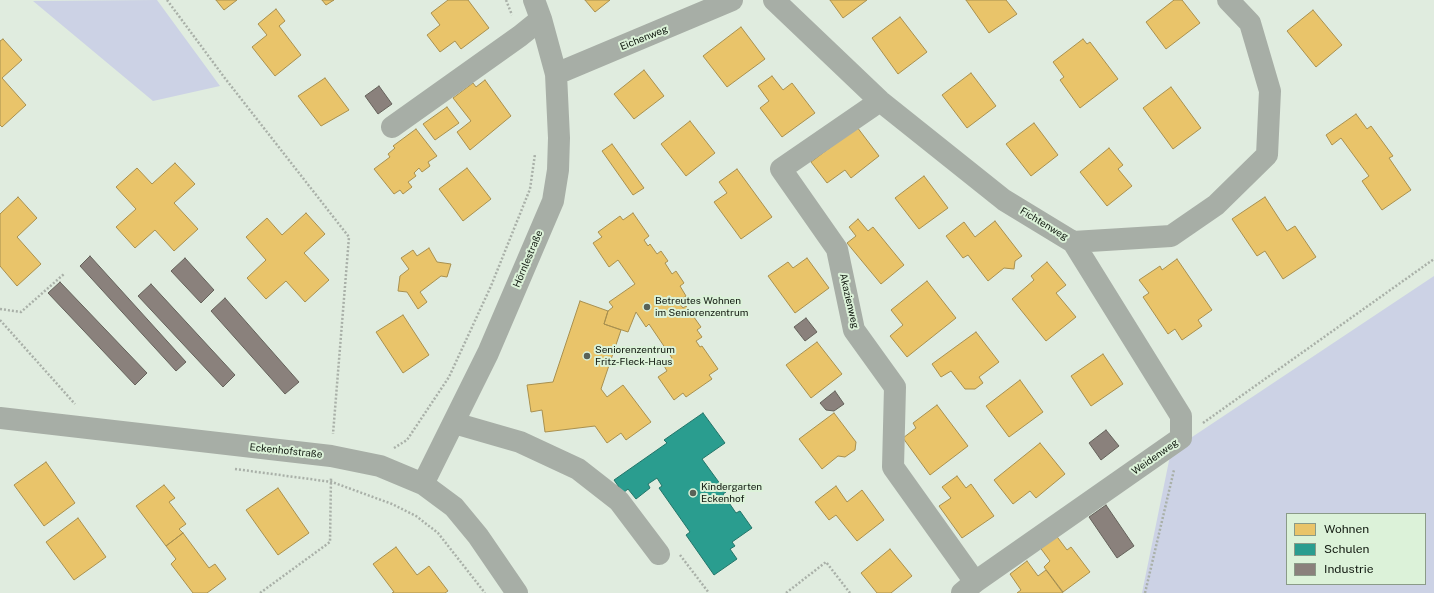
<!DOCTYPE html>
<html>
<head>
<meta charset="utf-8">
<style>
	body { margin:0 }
	#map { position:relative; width:1434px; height:593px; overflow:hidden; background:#e0ecdf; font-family:"Public Sans",sans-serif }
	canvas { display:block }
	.legend { position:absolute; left:1286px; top:513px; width:140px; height:72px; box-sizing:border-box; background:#dcf2d9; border:1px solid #8a9b88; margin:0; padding:5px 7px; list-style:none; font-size:12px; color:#10180f }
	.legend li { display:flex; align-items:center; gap:8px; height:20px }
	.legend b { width:20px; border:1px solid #8a9b88 }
</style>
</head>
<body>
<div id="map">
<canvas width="1434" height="593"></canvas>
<ul class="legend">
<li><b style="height:11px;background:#e9c46a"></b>Wohnen</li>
<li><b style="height:11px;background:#2a9d8f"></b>Schulen</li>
<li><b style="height:11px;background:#8a817c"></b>Industrie</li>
</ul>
</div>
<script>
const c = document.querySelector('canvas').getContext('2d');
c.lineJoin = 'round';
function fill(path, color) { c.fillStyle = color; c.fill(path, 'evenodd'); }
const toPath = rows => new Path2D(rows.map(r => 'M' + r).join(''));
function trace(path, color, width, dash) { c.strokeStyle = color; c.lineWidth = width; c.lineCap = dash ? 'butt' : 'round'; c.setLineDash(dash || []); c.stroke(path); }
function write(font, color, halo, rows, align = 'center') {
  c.font = font + ' "Public Sans",sans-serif'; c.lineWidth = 4; c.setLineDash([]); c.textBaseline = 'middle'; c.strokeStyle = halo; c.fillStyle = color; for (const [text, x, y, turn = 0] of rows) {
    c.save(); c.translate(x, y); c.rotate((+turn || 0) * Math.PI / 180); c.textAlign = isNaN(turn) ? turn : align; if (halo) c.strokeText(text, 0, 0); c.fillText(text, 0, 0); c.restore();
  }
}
fill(toPath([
	[157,0,220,86,153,101,33,1],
	[1434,276,1434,593,1142,593,1171,451],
	[1287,514,1425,514,1425,584,1287,584]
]), '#ccd2e5');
const homes = toPath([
	[216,0,237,0,224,10,216,0],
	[322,0,334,0,326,5,322,0],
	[448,0,468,0,489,28,461,49,455,41,440,52,427,35,440,25,431,13,448,0],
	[585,0,610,0,595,12,585,0],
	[830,0,867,0,843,18,830,0],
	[966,0,1006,0,1017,14,989,33,966,0],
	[1174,0,1182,0,1200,23,1166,49,1146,22,1174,0],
	[276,9,285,21,279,26,301,55,275,76,252,47,267,35,258,24,276,9],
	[1313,10,1342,45,1316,67,1287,31,1313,10],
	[900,17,927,52,898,74,872,38,900,17],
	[741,27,765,59,727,87,703,56,741,27],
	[3,39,22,60,2,78,26,105,2,127,0,125,0,41,3,39],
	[1083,39,1087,44,1090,42,1118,79,1080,108,1060,80,1064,77,1053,62,1083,39],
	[644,70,664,96,634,119,614,94,644,70],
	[971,73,996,106,967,128,942,95,971,73],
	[772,76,783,90,792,83,815,113,782,137,760,108,769,101,758,86,772,76],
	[325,78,349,110,321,126,298,96,325,78],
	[485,80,511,116,470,150,457,132,471,121,453,98,473,83,476,87,485,80],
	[1171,87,1201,128,1173,149,1143,108,1171,87],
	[447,107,459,123,435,140,423,124,447,107],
	[1356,114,1367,129,1371,126,1393,156,1389,158,1411,190,1382,210,1362,181,1369,176,1341,138,1332,145,1326,135,1356,114],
	[690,121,715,153,686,176,661,144,690,121],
	[1034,123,1058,155,1031,176,1006,144,1034,123],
	[857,127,879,156,851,178,845,170,827,183,811,162,857,127],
	[416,129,437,156,428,162,430,166,422,172,419,168,414,173,416,176,408,182,412,187,403,194,400,190,394,194,374,169,390,157,388,154,395,148,393,146,416,129],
	[612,144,644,188,633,195,602,151,612,144],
	[1109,148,1123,165,1118,169,1132,186,1107,206,1080,172,1109,148],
	[175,163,195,184,174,203,198,229,174,251,155,230,135,248,116,227,136,209,116,187,137,168,152,184,175,163],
	[467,168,491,199,463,221,439,189,467,168],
	[737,169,772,217,741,239,714,202,727,193,719,182,737,169],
	[924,176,948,208,919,229,895,198,924,176],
	[18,197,37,218,17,237,41,264,17,286,0,266,0,214,18,197],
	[1265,197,1287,231,1295,226,1316,257,1283,279,1265,251,1257,256,1232,219,1265,197],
	[306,213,325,234,304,253,329,280,305,302,286,281,266,299,247,278,266,260,246,237,267,218,282,235,306,213],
	[633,213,649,236,644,240,648,246,650,244,657,254,661,251,668,261,665,263,672,274,676,271,684,283,680,286,686,296,678,302,683,308,686,306,701,327,697,330,702,337,696,341,700,347,702,346,718,369,709,375,712,379,686,397,683,393,674,400,658,377,667,371,663,364,672,358,649,324,646,327,636,312,628,332,604,324,608,311,613,307,609,302,635,284,618,260,609,267,593,243,602,237,598,232,620,216,623,220,633,213],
	[858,219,868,231,873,227,904,265,881,284,847,243,856,236,849,227,858,219],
	[995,221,1022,256,1015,261,1014,269,1004,268,988,281,968,255,963,258,946,236,964,222,975,237,995,221],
	[429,248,437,262,451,264,447,277,441,276,420,292,427,302,418,309,407,292,398,291,400,276,409,269,401,258,413,250,417,256,429,248],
	[807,258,829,288,795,313,768,276,788,262,793,268,807,258],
	[1177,259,1212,310,1198,320,1202,326,1182,340,1175,329,1168,334,1143,297,1149,293,1139,280,1160,266,1162,270,1177,259],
	[1047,262,1066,285,1056,293,1076,317,1046,341,1012,299,1034,280,1031,276,1047,262],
	[927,281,956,318,907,357,890,336,903,325,891,310,927,281],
	[580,301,608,311,604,324,621,330,601,389,607,397,623,385,651,422,626,440,621,433,607,443,595,426,545,432,542,410,531,412,527,385,553,382,580,301],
	[403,315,429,355,403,373,376,332,403,315],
	[976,332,999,362,979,377,983,383,975,389,965,389,951,371,941,377,932,364,976,332],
	[817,342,842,374,811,398,786,365,817,342],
	[1103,354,1123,384,1091,406,1071,376,1103,354],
	[1020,380,1043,412,1009,437,986,406,1020,380],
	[937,405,968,446,930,475,903,438,916,428,913,423,937,405],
	[834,413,856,442,855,450,845,457,838,456,822,469,799,439,834,413],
	[1040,443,1065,474,1036,498,1030,491,1013,504,994,480,1040,443],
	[46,462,75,503,44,526,14,485,46,462],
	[957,476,966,488,971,484,994,516,962,538,939,506,951,498,942,487,957,476],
	[164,485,175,498,169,502,186,524,179,529,183,533,166,546,136,506,164,485],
	[836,486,847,502,862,490,884,520,857,541,836,515,829,520,815,502,836,486],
	[278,488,309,533,278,555,246,510,278,488],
	[78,518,106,557,74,580,46,542,78,518],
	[183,533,209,568,215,564,226,579,207,593,193,593,171,564,176,559,166,546,183,533],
	[1055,534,1067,550,1071,547,1090,572,1063,592,1044,567,1050,561,1039,546,1055,534],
	[396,547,417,575,429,566,448,591,445,593,392,593,394,592,373,564,396,547],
	[890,549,912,576,891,593,877,593,861,573,890,549],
	[1027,561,1038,576,1046,570,1063,593,1017,593,1021,590,1010,574,1027,561]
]);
fill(homes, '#e9c46a');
trace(homes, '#a8904f', 1);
const schools = toPath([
	[703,413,725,443,702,459,726,492,723,494,736,513,740,511,752,528,732,542,735,546,730,549,737,559,714,575,686,535,690,532,659,488,662,486,657,478,648,484,650,488,636,499,628,489,623,493,614,480,667,443,664,440,703,413]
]);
fill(schools, '#2a9d8f');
trace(schools, '#227569', 1);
const industry = toPath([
	[379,86,392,104,378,114,365,96,379,86],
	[90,256,186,362,176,371,80,266,90,256],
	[185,258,214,290,201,303,171,271,185,258],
	[60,282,147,373,135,385,48,293,60,282],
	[151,284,235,375,223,387,138,296,151,284],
	[225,298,299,382,285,394,211,311,225,298],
	[806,318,817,332,805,341,794,327,806,318],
	[835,391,844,404,834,411,826,410,820,403,835,391],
	[1106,430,1119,446,1101,460,1089,443,1106,430],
	[1106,505,1134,546,1117,558,1089,517,1106,505]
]);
fill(industry, '#8a817c');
trace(industry, '#65625b', 1);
trace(toPath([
	[167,0,224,77,349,237,333,434],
	[506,0,512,15],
	[0,309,21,312,64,274],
	[0,320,75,404],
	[1203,423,1434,259],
	[394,448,407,440,449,377,491,286,530,189,535,154],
	[235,469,332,482,392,504,416,516,438,533,485,593],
	[680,555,709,593],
	[260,593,330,542,331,477],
	[786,593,826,562,850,593],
	[1145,593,1174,470]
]), '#a9b0a8', 2.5, [2, 2]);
trace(toPath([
	[774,0,880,101,1004,200,1073,242,1171,236,1216,205,1267,155,1270,91,1250,23,1228,0],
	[556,74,732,0],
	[880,101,781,169,837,249,854,330,895,387,893,467,975,582],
	[392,127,520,36,541,19],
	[0,418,331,456,380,466,423,484,454,507,478,536,517,593],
	[454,423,520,442,578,469,619,501,659,554],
	[423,484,488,353,553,201,558,170,559,138,556,74,541,19,534,0],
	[962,593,975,582,1181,438,1181,416,1073,242]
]), '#a7aea6', 22);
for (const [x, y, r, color] of [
	[647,307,4,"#596258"],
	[587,356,4,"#596258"],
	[693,493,4,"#596258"]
]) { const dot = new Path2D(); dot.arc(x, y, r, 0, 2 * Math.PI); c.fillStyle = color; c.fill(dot); trace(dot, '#dcf2d9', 1.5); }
write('10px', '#10180f', '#dcf2d9', [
	["Eichenweg",644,38,-22],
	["Fichtenweg",1044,224,31],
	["Hörnlestraße",528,259,-67],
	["Akazienweg",849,301,77],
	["Eckenhofstraße",286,451,6],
	["Weidenweg",1155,457,-35]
]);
write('10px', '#10180f', '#dcf2d9', [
	["Betreutes Wohnen",655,301],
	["im Seniorenzentrum",655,313],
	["Seniorenzentrum",595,350],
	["Fritz-Fleck-Haus",595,362],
	["Kindergarten",701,487],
	["Eckenhof",701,499]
], 'left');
</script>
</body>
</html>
